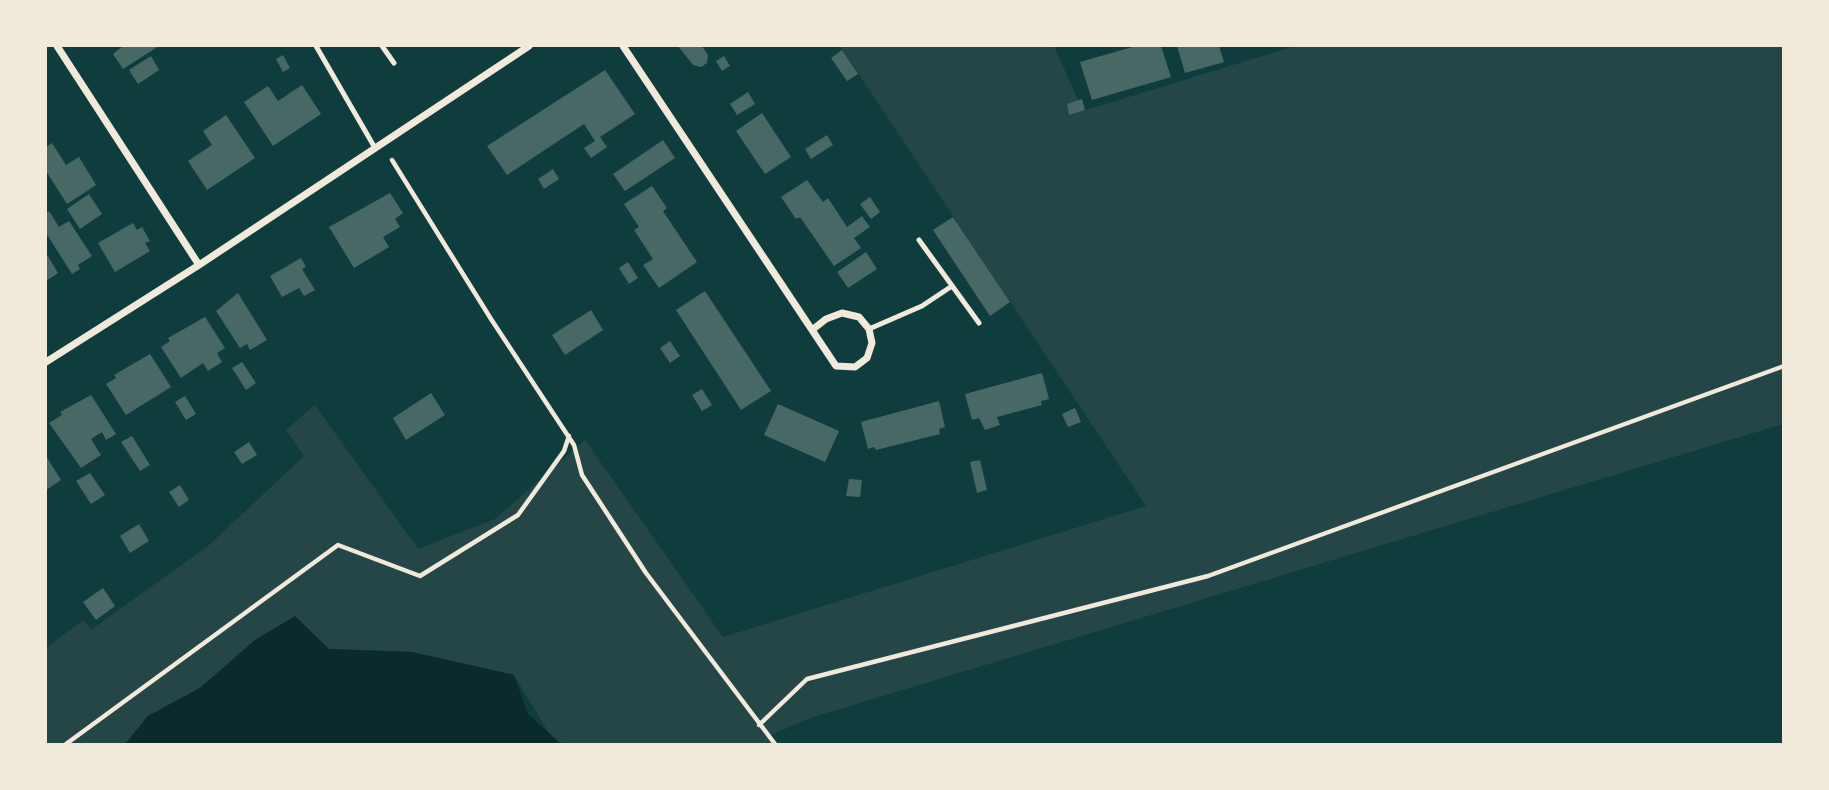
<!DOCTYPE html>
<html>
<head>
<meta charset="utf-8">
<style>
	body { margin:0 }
	#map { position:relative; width:1829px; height:790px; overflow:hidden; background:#0f3d3e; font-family:"Archivo Narrow",sans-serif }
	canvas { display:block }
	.frame { position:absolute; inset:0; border:47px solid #f1e9da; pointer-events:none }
</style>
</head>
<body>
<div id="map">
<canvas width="1829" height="790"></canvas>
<div class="frame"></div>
</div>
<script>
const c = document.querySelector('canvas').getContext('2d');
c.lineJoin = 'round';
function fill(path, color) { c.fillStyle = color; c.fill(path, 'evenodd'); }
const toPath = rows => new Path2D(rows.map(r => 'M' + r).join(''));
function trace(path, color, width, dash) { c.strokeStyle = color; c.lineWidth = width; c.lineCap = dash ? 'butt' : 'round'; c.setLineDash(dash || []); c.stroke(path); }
fill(toPath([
	[840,46,1054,46,1083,111,1295,46,1783,46,1783,424,810,718,769,736,776,744,564,744,553,740,514,675,412,652,329,649,255,640,200,688,148,716,125,744,46,744,46,648,83,620,92,629,208,546,304,456,286,430,315,405,418,549,495,519,585,440,723,637,1146,506]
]), '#244646');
fill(toPath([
	[295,616,329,649,412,652,514,675,528,714,561,744,125,744,148,716,200,688,255,640]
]), '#0a2a2b');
fill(toPath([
	[123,46,159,46,123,69,113,54],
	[678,46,702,46,708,55,707,63,701,67,693,65],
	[1136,46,1161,46,1171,77,1092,100,1080,62],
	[1177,46,1219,46,1224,62,1185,73],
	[842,50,858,74,847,81,831,58],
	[283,55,290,68,283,72,276,59],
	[151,56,159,70,138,84,129,70],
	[724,56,730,66,722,71,716,61],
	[605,70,635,114,600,137,607,147,591,158,584,148,595,141,584,124,507,175,487,146],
	[302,85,321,114,273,146,244,102,268,86,278,101],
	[748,92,755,104,737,115,730,104],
	[1082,99,1085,110,1069,115,1067,104],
	[762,113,791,157,765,174,736,131],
	[226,115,255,158,207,190,188,161,212,145,203,131],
	[827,135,833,145,811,159,805,149],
	[663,140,675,158,625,191,613,174],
	[52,143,66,165,79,157,96,185,67,204,46,171,46,147],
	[553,169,559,179,544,189,538,179],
	[807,180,823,202,828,198,847,227,862,216,870,227,854,238,861,248,834,266,800,217,796,219,781,197],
	[652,186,667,208,663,211,697,262,659,288,643,265,653,259,634,230,639,227,624,204],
	[390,193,403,213,395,219,400,227,383,237,389,247,354,268,329,227],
	[89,194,102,214,80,229,67,209],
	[870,197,880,212,871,219,860,204],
	[49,211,59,227,69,221,92,256,78,265,80,269,72,274,46,233,46,213],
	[953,217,1010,302,990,316,933,230],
	[133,223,137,230,142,227,150,241,145,243,150,251,115,272,98,243],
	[866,252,877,269,848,288,837,272],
	[46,253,58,273,46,281],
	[301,258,306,267,302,269,315,290,304,296,299,288,282,297,270,276],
	[628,262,638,278,629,284,619,268],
	[705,291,771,391,741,410,676,310],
	[238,293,267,340,250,350,247,344,240,348,216,311],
	[591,310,603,330,565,355,552,335],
	[205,317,225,348,217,353,222,362,208,371,203,363,181,378,161,347,170,341,168,338],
	[670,341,680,356,670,363,660,348],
	[150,354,171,387,126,415,106,384,116,378,114,375],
	[242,362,256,383,246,390,232,368],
	[1042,373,1049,399,1041,401,1042,405,997,417,1000,425,985,430,979,418,972,420,965,394],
	[702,389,712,405,702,411,692,395],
	[431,393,445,415,406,440,393,418],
	[91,395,116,434,106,440,102,432,91,439,101,455,81,468,49,423,62,415,60,412],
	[185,396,196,414,186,420,175,402],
	[939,401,945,427,939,429,940,434,876,450,874,447,868,449,861,422],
	[778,404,839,431,825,462,764,435],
	[1075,408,1081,422,1068,427,1062,414],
	[132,436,150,465,140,471,121,442],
	[249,442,257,455,242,464,234,452],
	[46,456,61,480,46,490],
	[980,460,987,490,977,493,970,462],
	[90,473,105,495,91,504,76,481],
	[849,479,862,480,860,497,846,496],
	[180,485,189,500,179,507,169,492],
	[139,524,149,541,130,553,120,536],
	[103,588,115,606,96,620,83,602]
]), '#486865');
trace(toPath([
	[392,160,491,319,574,445,582,475,646,573,775,744],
	[759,725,807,679,1208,576,1784,366],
	[66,744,338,545,420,576,518,515,564,451,569,436]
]), '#f1e9da', 4.5);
trace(toPath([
	[316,46,375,148],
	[382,46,394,63],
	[919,240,979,323],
	[869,329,922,306,952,286]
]), '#f1e9da', 5);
trace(toPath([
	[57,46,199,265],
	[623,46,812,330,836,366,855,367,867,358,872,343,869,329,859,317,842,313,826,319,812,330],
	[46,362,199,265,529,46]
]), '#f1e9da', 7);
</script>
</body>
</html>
